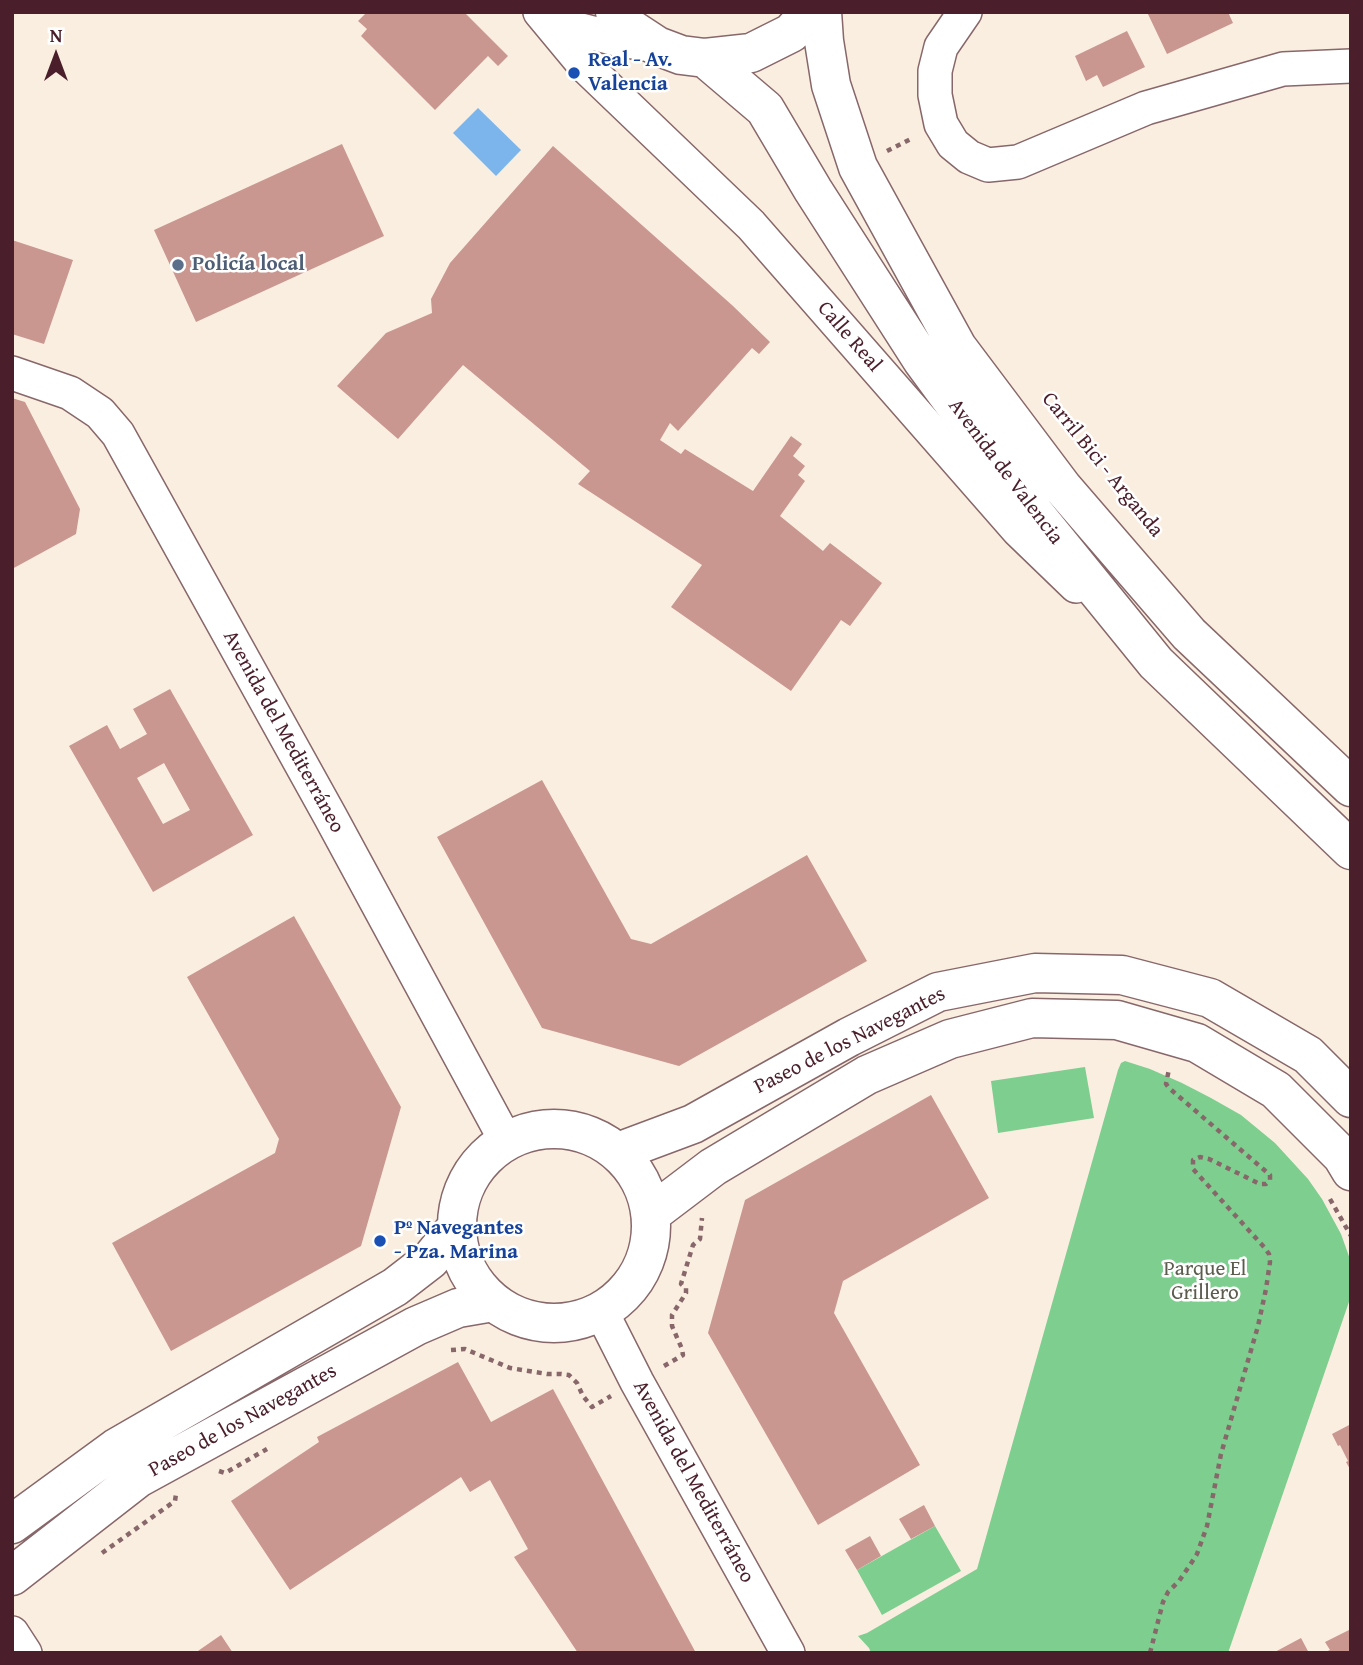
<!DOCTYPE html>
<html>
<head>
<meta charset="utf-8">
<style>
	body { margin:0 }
	#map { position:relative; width:1363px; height:1665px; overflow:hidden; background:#faeee0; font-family:"Gentium Book Plus",serif }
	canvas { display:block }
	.frame { position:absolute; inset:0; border:14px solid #4a1f2b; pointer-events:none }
	.north { position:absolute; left:21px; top:21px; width:70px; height:70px; -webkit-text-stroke:5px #fff; paint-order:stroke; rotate:0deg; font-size:19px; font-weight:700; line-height:28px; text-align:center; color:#4a1f2b }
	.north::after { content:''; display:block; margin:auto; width:24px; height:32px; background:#4a1f2b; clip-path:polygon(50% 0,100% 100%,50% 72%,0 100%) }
</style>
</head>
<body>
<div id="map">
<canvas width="1363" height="1665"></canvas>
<div class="frame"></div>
<div class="north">N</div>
</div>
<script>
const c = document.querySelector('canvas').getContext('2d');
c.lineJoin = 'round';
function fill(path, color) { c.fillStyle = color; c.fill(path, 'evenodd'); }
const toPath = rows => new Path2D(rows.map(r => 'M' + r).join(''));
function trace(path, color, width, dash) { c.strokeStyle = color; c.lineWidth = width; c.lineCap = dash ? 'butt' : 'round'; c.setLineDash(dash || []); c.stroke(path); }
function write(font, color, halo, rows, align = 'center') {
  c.font = font + ' "Gentium Book Plus",serif'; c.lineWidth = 5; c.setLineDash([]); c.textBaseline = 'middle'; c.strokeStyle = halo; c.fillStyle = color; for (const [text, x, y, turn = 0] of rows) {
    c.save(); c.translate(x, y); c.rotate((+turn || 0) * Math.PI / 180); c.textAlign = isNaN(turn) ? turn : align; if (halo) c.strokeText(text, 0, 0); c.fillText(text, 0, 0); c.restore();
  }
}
fill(toPath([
	[1125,1061,1150,1069,1182,1083,1211,1098,1241,1115,1275,1143,1308,1179,1322,1199,1341,1234,1351,1262,1351,1296,1228,1653,871,1653,869,1648,858,1636,867,1633,977,1569,1118,1070,1121,1063],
	[1085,1067,1094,1118,998,1133,991,1081],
	[935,1526,961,1571,882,1615,857,1570]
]), '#7ece8f');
fill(toPath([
	[478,108,521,150,496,176,453,133]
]), '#7bb5ec');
fill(toPath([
	[367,12,464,12,508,56,498,66,488,56,435,110,361,36,367,29,358,21],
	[1147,12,1228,12,1233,23,1167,54],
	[1127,31,1145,67,1103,87,1097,75,1086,81,1075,56],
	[342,144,384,236,196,322,154,230],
	[553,146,733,306,770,342,759,354,752,348,678,431,670,423,660,440,681,454,685,449,753,491,791,436,802,444,793,456,805,466,798,475,805,481,780,516,823,551,830,543,882,583,850,626,841,620,791,691,671,607,702,565,578,484,590,471,463,365,398,439,337,386,386,333,432,313,431,299,450,263],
	[12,240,73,260,44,344,12,334],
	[12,398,25,402,80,509,76,534,12,569],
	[170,689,253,835,153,892,69,746,107,725,120,749,147,734,133,709],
	[164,763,190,810,163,824,137,778],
	[542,780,631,939,651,944,807,855,867,961,679,1066,542,1028,437,837],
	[294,916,401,1107,361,1246,171,1351,112,1243,275,1153,279,1139,187,977],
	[931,1095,989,1198,843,1281,834,1313,920,1465,818,1525,708,1333,745,1200],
	[458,1362,491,1422,553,1389,696,1653,578,1653,514,1557,528,1549,490,1480,470,1492,461,1477,290,1590,231,1501,319,1442,317,1437],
	[1351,1424,1351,1471,1346,1462,1348,1461,1340,1445,1338,1446,1332,1434],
	[924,1505,935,1526,911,1539,899,1519],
	[870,1536,881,1556,857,1570,845,1550],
	[1351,1629,1351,1653,1323,1653,1330,1650,1325,1642],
	[221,1635,233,1653,195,1653],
	[1301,1638,1309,1653,1273,1653]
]), '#c99790');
const minor = toPath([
	[540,12,584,65,751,225,1018,530,1076,586],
	[965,12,941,47,935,71,935,95,941,124,953,144,969,157,988,165,1018,162,1146,108,1283,69,1351,66],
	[543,14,577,29,616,39,656,46],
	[12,373,70,393,100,413,118,434,330,816,506,1141],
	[601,1311,637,1382,788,1653],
	[12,1633,25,1653]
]);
const major = toPath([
	'457 1226a97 97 0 1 1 194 0a97 97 0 1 1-194 0Z',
	[618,1152,693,1124,849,1037,938,992,1035,973,1122,975,1210,998,1308,1055,1351,1098],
	[651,1214,713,1167,867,1075,950,1039,1032,1018,1117,1020,1197,1043,1276,1090,1342,1156,1351,1171],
	[12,1524,116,1448,395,1287,430,1260,456,1228],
	[12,1576,138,1478,416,1326,458,1308,493,1302]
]);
const highway = toPath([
	[615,12,625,25,657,46,681,55,705,58,751,53,791,33,810,12],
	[822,12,824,41,831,85,858,167,957,347,1063,488,1189,634,1351,787],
	[705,58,765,109,813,190,922,360,1035,514,1156,663,1351,850]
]);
trace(minor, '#88676a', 36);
trace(major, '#88676a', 41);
trace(highway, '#88676a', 41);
trace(toPath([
	[887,151,913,138],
	[1330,1199,1351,1236],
	[451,1350,465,1349,510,1368,547,1374,561,1374,569,1375,577,1383,583,1396,592,1407,611,1396],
	[664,1366,683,1355,682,1349,672,1326,672,1315,686,1293,686,1288,681,1284,693,1245,700,1239,702,1218],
	[219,1471,225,1473,267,1449],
	[102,1553,175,1501,176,1494],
	[1150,1653,1163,1602,1168,1592,1179,1581,1190,1565,1197,1554,1207,1526,1221,1454,1258,1326,1266,1289,1270,1262,1269,1254,1264,1247,1193,1169,1193,1160,1200,1157,1209,1159,1260,1184,1266,1184,1270,1180,1270,1175,1169,1088,1166,1084,1169,1069]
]), '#88676a', 4.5, [5, 5]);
trace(minor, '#fff', 33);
trace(major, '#fff', 38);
trace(highway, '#fff', 38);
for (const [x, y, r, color] of [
	[574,73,7,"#1a4fb4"],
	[178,265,7,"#5c6f8a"],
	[380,1241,7,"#1a4fb4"]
]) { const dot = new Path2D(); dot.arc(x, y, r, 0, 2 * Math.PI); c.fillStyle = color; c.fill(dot); trace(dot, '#fff', 2.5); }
write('bold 21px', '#164399', '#fff', [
	["Real - Av.",588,61],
	["Valencia",588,85],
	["Pº Navegantes",394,1229],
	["- Pza. Marina",394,1253]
], 'left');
write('bold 21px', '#4e5e75', '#fff', [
	["Policía local",192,265]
], 'left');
write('21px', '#4a1f2b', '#fff', [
	["Calle Real",849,337,49],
	["Carril Bici - Arganda",1102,465,51],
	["Avenida de Valencia",1005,472,53],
	["Avenida del Mediterráneo",283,732,61],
	["Paseo de los Navegantes",850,1041,-27],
	["Paseo de los Navegantes",243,1421,-29],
	["Avenida del Mediterráneo",693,1482,61]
]);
write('21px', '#5c5c4e', '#fff', [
	["Parque El",1205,1270],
	["Grillero",1205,1294]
]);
</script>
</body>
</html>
